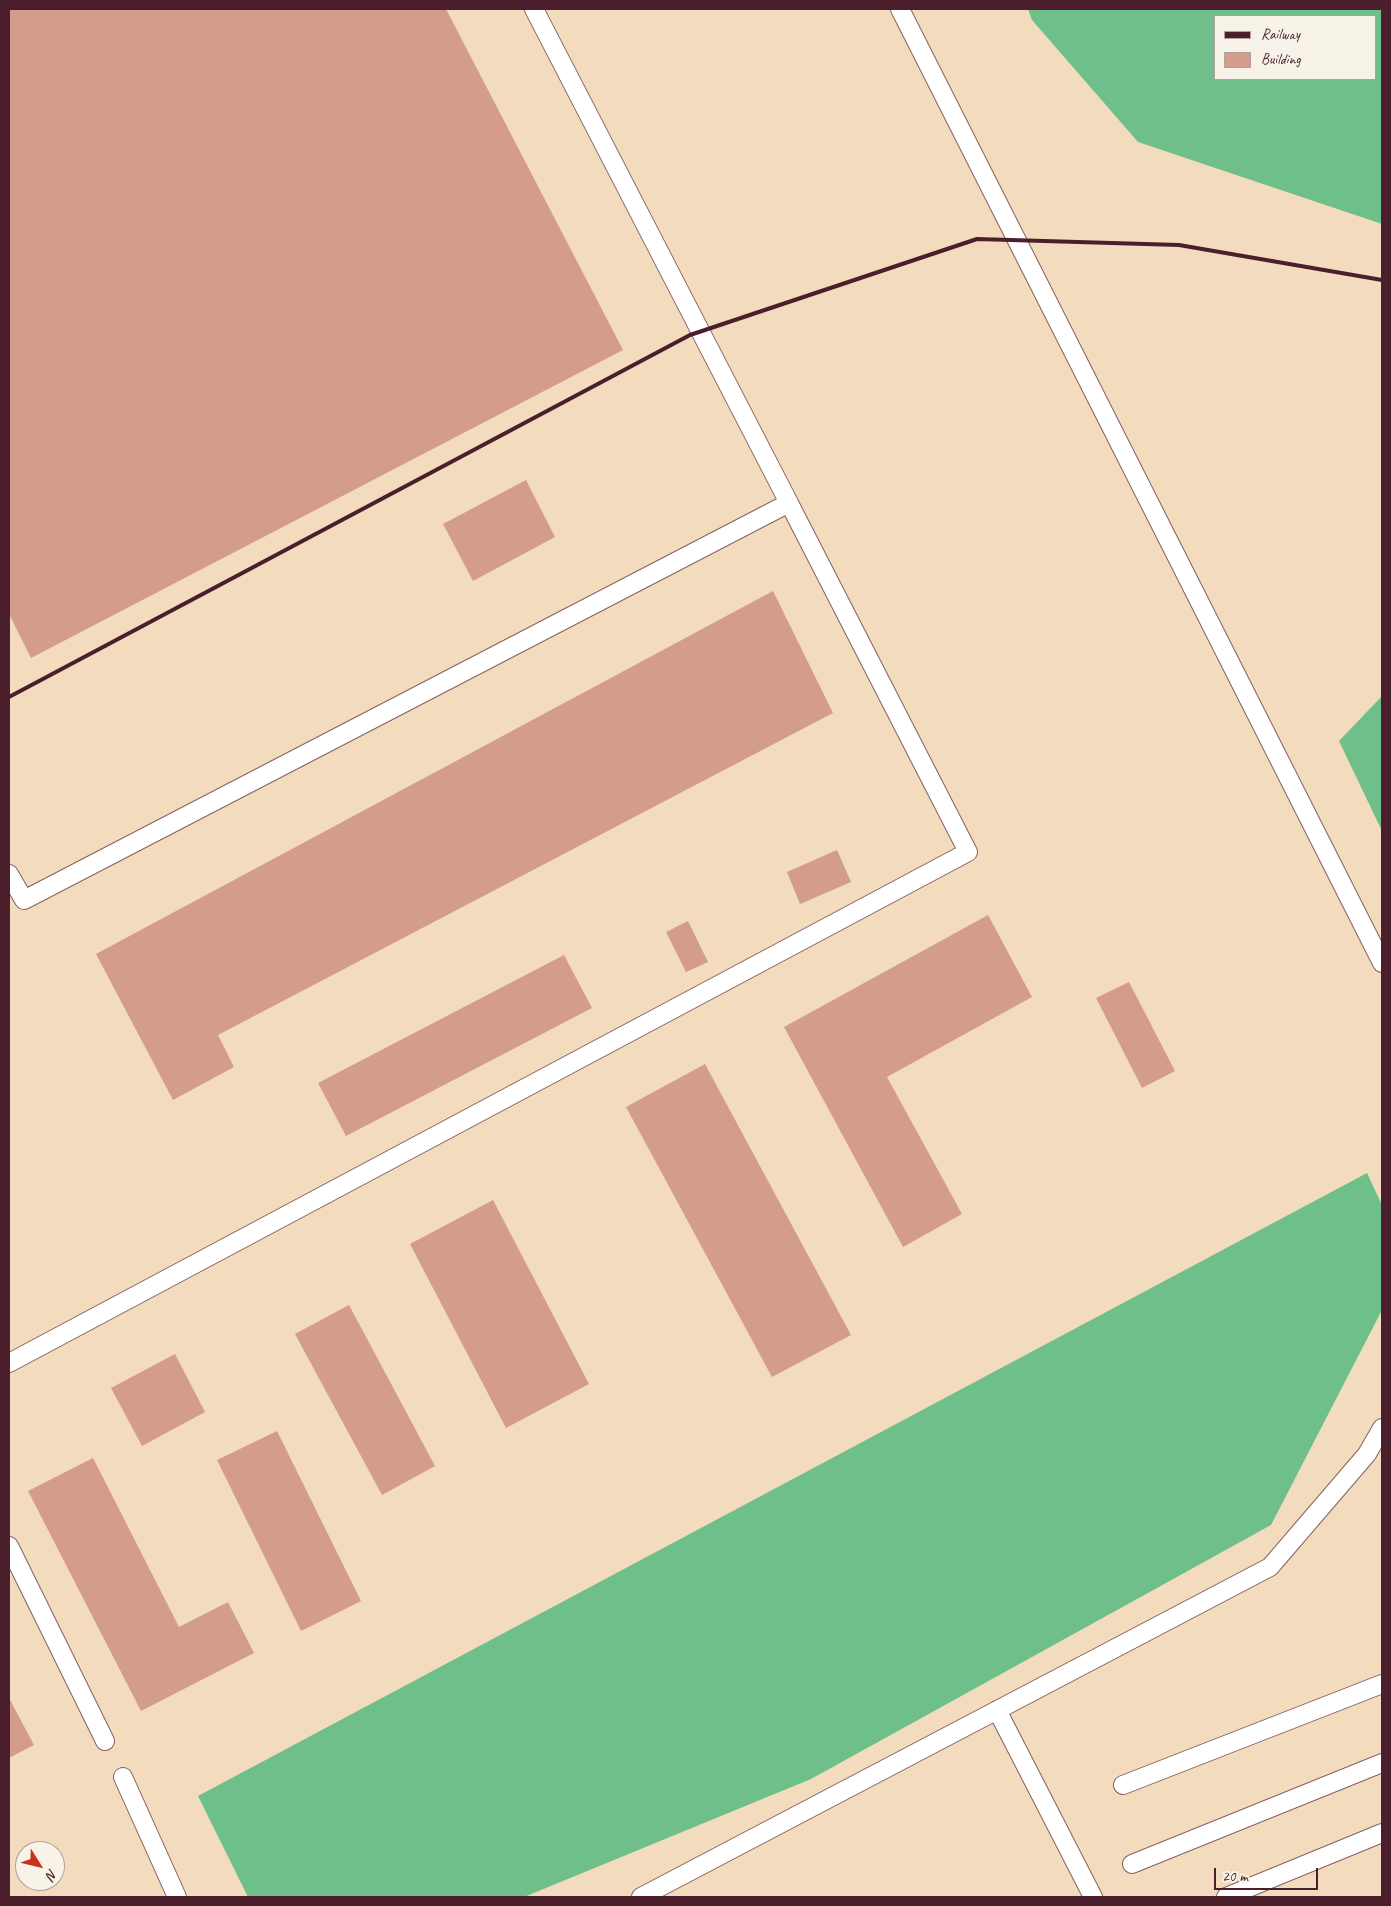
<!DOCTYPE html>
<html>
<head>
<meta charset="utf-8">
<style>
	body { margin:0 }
	#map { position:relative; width:1391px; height:1906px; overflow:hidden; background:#f2dcbd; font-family:Caveat,sans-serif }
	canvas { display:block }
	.frame { position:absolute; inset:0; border:10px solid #4a1f2b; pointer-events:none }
	.legend { position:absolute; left:1214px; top:15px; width:162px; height:65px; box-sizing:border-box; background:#f7f3e8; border:1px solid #b29e9c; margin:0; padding:6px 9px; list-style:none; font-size:15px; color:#4a1f2b }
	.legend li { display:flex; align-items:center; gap:10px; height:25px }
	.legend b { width:25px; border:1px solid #b29e9c }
	.north { position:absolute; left:15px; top:1841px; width:50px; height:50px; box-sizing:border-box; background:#f7f3e8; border:1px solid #b29e9c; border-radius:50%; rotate:126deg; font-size:14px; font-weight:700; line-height:20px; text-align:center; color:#4a1f2b }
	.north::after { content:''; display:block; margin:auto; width:18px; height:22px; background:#c8321e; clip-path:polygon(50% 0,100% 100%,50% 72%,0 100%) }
	.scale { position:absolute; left:1214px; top:1868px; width:104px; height:22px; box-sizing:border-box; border:2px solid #4a1f2b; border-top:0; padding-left:6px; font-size:15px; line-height:18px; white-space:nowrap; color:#4a1f2b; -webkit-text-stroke:4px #f7f3e8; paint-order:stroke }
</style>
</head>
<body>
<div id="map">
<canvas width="1391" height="1906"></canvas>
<div class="frame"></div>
<ul class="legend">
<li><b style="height:6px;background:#4a1f2b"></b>Railway</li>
<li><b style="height:14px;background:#d49c8d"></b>Building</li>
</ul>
<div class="north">N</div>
<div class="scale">20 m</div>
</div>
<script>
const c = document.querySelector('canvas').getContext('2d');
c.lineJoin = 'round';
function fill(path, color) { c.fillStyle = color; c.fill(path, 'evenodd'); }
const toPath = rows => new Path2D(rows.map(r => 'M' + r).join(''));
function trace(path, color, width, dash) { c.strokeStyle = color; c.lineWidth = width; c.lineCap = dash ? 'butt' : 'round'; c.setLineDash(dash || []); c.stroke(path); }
fill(toPath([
	[1028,9,1382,9,1382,224,1138,142,1032,20],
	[1215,16,1375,16,1375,79,1215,79],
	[1382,696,1382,831,1339,741],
	[1367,1173,1382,1205,1382,1310,1271,1525,811,1779,524,1897,248,1897,198,1796]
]), '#6fbf8a');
fill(toPath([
	[9,9,446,9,623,350,31,658,9,614],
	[526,480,555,537,473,581,443,524],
	[773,591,833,713,218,1035,234,1067,173,1100,96,954],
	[837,850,851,882,800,904,787,872],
	[988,915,1032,997,887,1077,962,1214,903,1247,784,1027],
	[688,921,708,962,686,972,666,932],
	[564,955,592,1008,346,1136,318,1083],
	[1129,982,1175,1071,1142,1088,1096,998],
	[705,1064,851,1335,772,1377,626,1107],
	[493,1200,589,1384,506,1428,410,1244],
	[349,1305,435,1466,382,1495,295,1334],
	[175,1354,205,1412,142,1446,111,1388],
	[277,1431,361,1601,301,1631,217,1460],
	[93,1458,179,1627,228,1602,254,1653,141,1711,28,1491],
	[9,1698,34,1745,9,1758]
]), '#d49c8d');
const lane = toPath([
	[900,9,1382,963],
	[9,874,24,900,789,503,534,9],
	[9,1363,968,852,789,503],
	[9,1546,105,1741],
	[997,1710,1093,1897],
	[123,1777,177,1897],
	[1123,1785,1382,1684],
	[1132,1864,1382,1763],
	[641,1897,1270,1567,1367,1454,1382,1428],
	[1226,1897,1382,1833]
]);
trace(lane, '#85615e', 20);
trace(lane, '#fff', 18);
trace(toPath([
	[9,697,690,335,977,239,1179,245,1382,280]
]), '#4a1f2b', 4);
</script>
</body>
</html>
